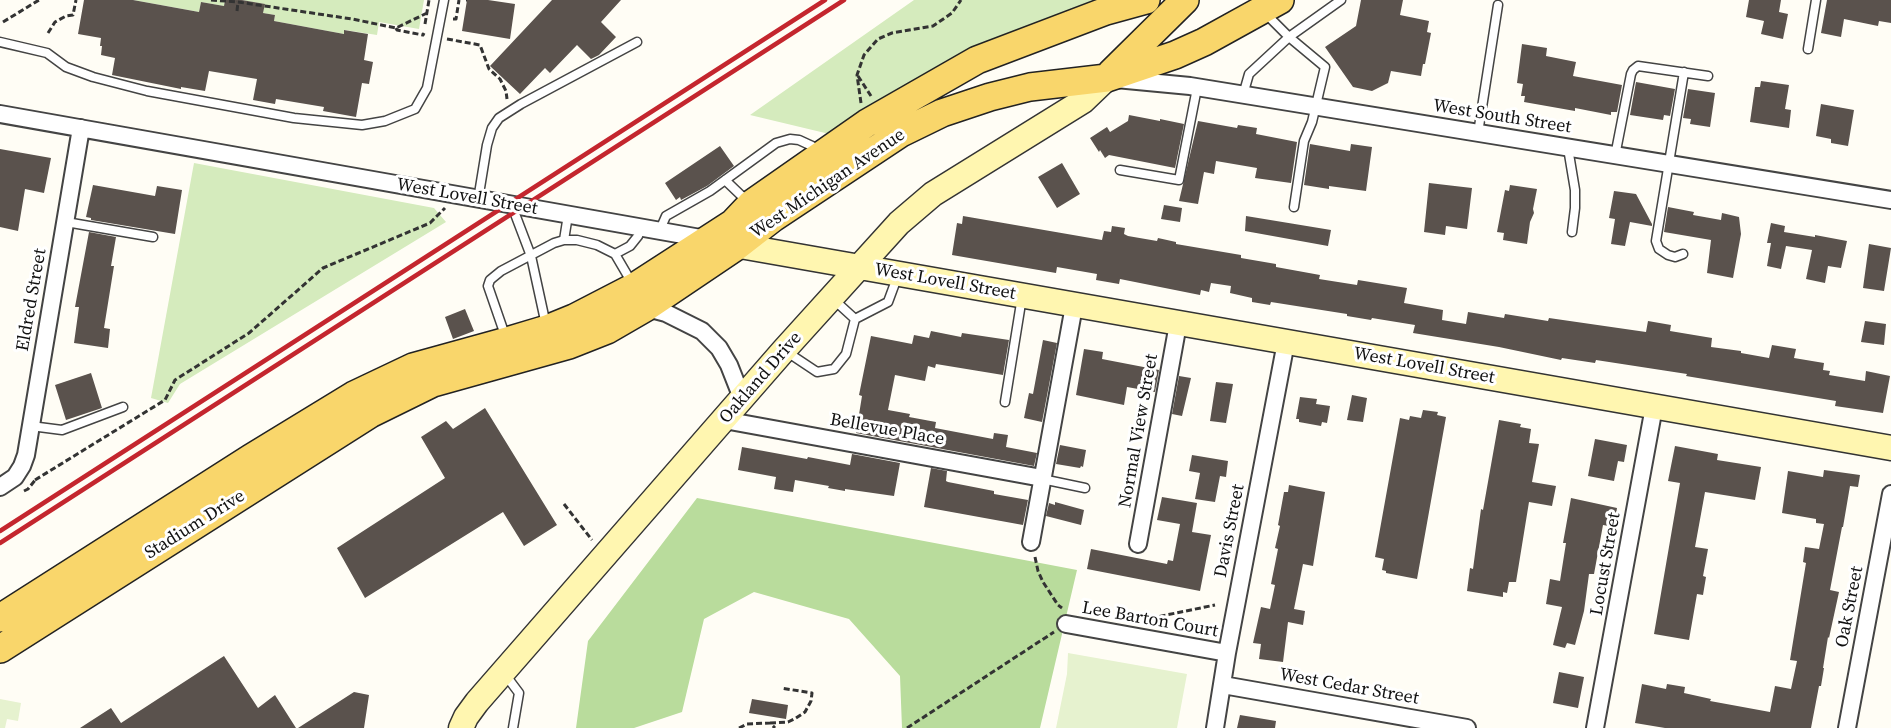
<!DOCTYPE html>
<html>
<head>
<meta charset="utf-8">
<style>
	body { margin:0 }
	canvas { display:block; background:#fffdf5 }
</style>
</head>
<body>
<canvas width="1891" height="728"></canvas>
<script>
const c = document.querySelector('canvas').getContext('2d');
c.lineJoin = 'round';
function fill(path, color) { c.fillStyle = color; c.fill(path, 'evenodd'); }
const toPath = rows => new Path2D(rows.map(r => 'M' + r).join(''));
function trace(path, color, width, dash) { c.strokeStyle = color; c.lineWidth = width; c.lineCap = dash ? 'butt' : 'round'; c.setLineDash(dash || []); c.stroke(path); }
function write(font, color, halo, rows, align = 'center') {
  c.font = font + ' "Source Serif 4",serif'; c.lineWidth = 6; c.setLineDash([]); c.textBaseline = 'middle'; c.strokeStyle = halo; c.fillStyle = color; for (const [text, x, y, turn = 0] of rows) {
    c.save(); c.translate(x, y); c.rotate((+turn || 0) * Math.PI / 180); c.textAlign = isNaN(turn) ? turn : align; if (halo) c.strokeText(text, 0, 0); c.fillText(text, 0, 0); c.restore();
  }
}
fill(toPath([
	[133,0,225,0,224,6,201,2,199,12],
	[242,0,424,0,419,29,379,22,377,35,345,30,344,34,274,21,275,15,263,13,264,4],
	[914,0,1146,0,1106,11,846,138,750,115],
	[194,163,434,208,446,222,180,384,168,403,151,398]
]), '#d5ebbd');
fill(toPath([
	[697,498,1077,570,1040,728,902,728,900,676,849,619,754,592,704,619,682,712,634,728,576,728,588,641]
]), '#b9dc9c');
fill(toPath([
	[1068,653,1187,674,1177,728,1056,728,1067,674],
	[0,699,21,703,18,721,7,719,5,728,0,728]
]), '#e6f2cf');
fill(toPath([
	[84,0,133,0,199,12,201,2,224,6,225,0,242,0,265,4,263,13,275,15,274,21,344,34,344,30,368,34,364,60,373,62,369,84,362,83,356,117,323,111,324,107,276,99,275,104,253,100,257,79,209,71,205,91,181,87,181,89,112,75,115,58,101,55,102,46,100,46,101,38,78,34],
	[467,0,488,0,515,4,510,39,462,31],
	[552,0,621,0,601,22,616,37,599,55,591,59,577,45,550,73,545,68,520,94,490,66],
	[1361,0,1403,0,1400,15,1429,21,1427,32,1431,33,1425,64,1423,64,1421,76,1391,71,1388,83,1372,91,1353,87,1325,47,1356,26],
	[1749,0,1781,0,1779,12,1788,14,1783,39,1761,34,1764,21,1746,17],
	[1827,0,1891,0,1891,23,1879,21,1878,26,1844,19,1841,37,1821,33],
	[1522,44,1547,48,1546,56,1576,62,1573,76,1622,85,1617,112,1611,112,1611,115,1575,108,1575,111,1524,102,1525,96,1521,96,1523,84,1517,83],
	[1761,81,1789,85,1785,109,1791,110,1789,128,1750,122,1755,87,1760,87],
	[1636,82,1675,89,1670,116,1664,115,1663,120,1630,115],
	[1688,89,1715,93,1710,127,1690,124,1691,119,1683,118],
	[1821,104,1854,110,1848,146,1831,143,1831,139,1816,136],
	[1129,115,1160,121,1160,119,1184,124,1175,168,1109,155,1105,158,1100,150,1099,152,1090,138,1107,127,1110,132,1128,121],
	[1198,121,1237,128,1238,125,1257,128,1256,134,1297,142,1291,183,1255,178,1257,168,1216,161,1214,174,1204,172,1198,204,1179,201],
	[1310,144,1350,151,1351,144,1372,147,1366,191,1329,186,1329,189,1304,185],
	[720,146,734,166,707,186,681,200,680,197,676,200,665,183],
	[0,149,51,158,44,193,25,189,18,231,0,227],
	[1062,163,1080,194,1057,208,1038,177],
	[1429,183,1472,188,1467,229,1446,226,1445,235,1424,232],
	[93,185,155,196,157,186,182,190,175,234,91,220,91,218,86,217],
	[1510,185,1537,189,1533,209,1534,213,1530,222,1527,244,1503,240,1504,233,1497,232,1505,190,1509,191],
	[1614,191,1636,194,1652,224,1652,226,1630,222,1625,246,1611,244,1615,219,1609,218],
	[1164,205,1182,208,1180,222,1161,219],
	[1668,207,1694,212,1693,215,1721,220,1722,213,1739,217,1741,234,1733,278,1707,273,1711,240,1664,232],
	[963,216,1102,240,1104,231,1111,232,1112,226,1125,228,1124,234,1128,236,1157,241,1158,238,1176,242,1176,244,1241,255,1241,258,1276,264,1276,267,1320,275,1319,279,1357,285,1358,280,1407,288,1404,303,1443,310,1442,320,1466,324,1468,312,1504,318,1505,314,1548,321,1549,318,1646,332,1648,321,1671,325,1670,331,1712,338,1711,347,1741,351,1741,353,1769,358,1772,345,1796,349,1794,358,1824,363,1823,370,1830,371,1829,375,1865,381,1866,371,1890,376,1883,413,1835,406,1836,401,1686,376,1687,374,1596,360,1595,363,1562,358,1561,360,1499,347,1413,333,1415,325,1372,318,1371,320,1347,316,1347,314,1271,302,1270,305,1252,302,1252,298,1230,293,1231,286,1211,283,1209,292,1201,290,1200,295,1120,279,1119,284,1096,280,1097,274,1057,267,1056,273,952,255,957,223,962,224],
	[1246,216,1331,230,1328,246,1245,231],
	[1771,223,1785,226,1784,232,1815,237,1815,235,1847,241,1841,268,1828,266,1825,283,1806,279,1812,250,1786,246,1781,269,1767,266,1771,243,1767,243],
	[89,232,116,237,111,266,114,266,104,328,110,329,108,348,74,343,79,307,75,307],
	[1869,244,1891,248,1884,291,1863,288],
	[465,309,474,331,453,339,445,317],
	[1865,321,1886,324,1884,345,1861,342],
	[931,331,961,337,962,333,1009,340,1003,375,936,364,935,368,928,366,925,381,895,375,888,410,910,414,909,417,936,422,935,428,993,439,994,433,1008,435,1006,447,1037,453,1034,466,856,433,862,396,859,395,871,336,912,344,914,335,929,338],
	[1043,340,1057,343,1042,422,1024,418,1029,393,1033,394],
	[1084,349,1103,352,1102,359,1159,370,1155,392,1127,387,1124,405,1076,395],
	[91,373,102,408,66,420,55,385],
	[1179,376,1191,378,1182,416,1172,414],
	[1216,382,1233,384,1226,423,1210,421],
	[1352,395,1367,398,1363,422,1347,420],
	[1300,397,1317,399,1316,404,1330,406,1327,423,1322,422,1321,426,1299,422,1299,419,1296,419],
	[485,408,557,525,524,546,503,512,365,598,337,548,445,478,421,437,446,421,453,429],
	[1423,410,1438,412,1437,415,1446,417,1417,579,1386,573,1386,571,1382,570,1384,559,1375,557,1400,418,1409,420,1410,416,1421,418],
	[1499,420,1521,424,1520,427,1531,429,1529,443,1539,444,1532,482,1556,486,1552,506,1529,502,1516,582,1509,582,1507,593,1503,592,1503,597,1467,591,1470,568,1473,569,1481,509,1483,510],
	[1595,439,1627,445,1624,462,1618,461,1614,481,1588,476],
	[1060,445,1086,450,1083,467,1081,466,1080,468,1056,464],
	[1675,446,1718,454,1717,460,1761,467,1755,500,1705,492,1695,547,1708,549,1703,576,1706,577,1703,595,1697,594,1689,640,1654,634,1680,483,1668,481],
	[742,447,807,459,808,457,850,465,852,454,900,463,894,496,845,489,845,491,828,488,829,486,795,480,793,492,774,489,776,477,738,470],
	[1192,455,1228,461,1226,477,1220,476,1215,502,1195,499,1200,473,1189,471],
	[931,468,947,471,946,481,948,482,994,491,994,494,1028,500,1023,525,924,507],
	[1824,470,1860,475,1858,487,1850,486,1843,527,1842,527,1830,590,1839,592,1829,638,1828,637,1823,668,1824,668,1821,686,1819,686,1811,728,1665,728,1635,723,1642,684,1666,689,1667,684,1685,687,1684,693,1711,699,1710,701,1770,712,1775,686,1791,689,1797,661,1790,660,1806,563,1803,562,1805,547,1819,549,1824,524,1816,523,1816,519,1782,513,1788,471,1823,477],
	[1289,485,1325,492,1313,566,1303,564,1294,609,1305,611,1303,625,1288,622,1283,662,1259,659,1261,644,1253,643,1261,607,1270,609,1275,585,1271,584,1278,549,1275,548,1280,526,1278,525,1284,492,1288,492],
	[1162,497,1197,503,1192,532,1211,535,1200,591,1087,569,1091,549,1167,564,1168,560,1173,561,1180,524,1157,520],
	[1571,498,1617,508,1614,527,1603,525,1594,574,1589,574,1584,611,1575,645,1567,643,1565,648,1553,645,1562,607,1546,604,1550,579,1560,581,1566,543,1563,543],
	[1055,502,1084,510,1081,525,1046,516,1049,503,1055,505],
	[224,656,258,708,275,695,296,728,80,728,111,708,121,723],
	[1559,672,1584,677,1578,708,1553,703],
	[354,692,369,695,364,728,298,728],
	[752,699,788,705,786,719,749,713],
	[1240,715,1276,721,1275,728,1237,728]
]), '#5a524d');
const lane = toPath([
	[0,42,47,53,66,67,93,77,147,91,294,118,362,125,385,121,415,109,427,88,444,0],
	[1808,49,1816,0],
	[1243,95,1249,74,1289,37,1264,12],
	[1478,133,1498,5],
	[1568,148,1575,190,1575,208,1572,232],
	[1615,156,1631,74,1633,70,1638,66,1708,76],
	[1120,170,1179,180,1197,88],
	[725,180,748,202],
	[478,200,487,145,492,128,499,118,521,104,637,42],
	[512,206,531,256,546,325],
	[1294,207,1304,141,1312,122,1325,67,1289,37,1341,0],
	[66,222,153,237],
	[659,232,666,216,710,191,776,143,790,139,799,140,812,146,818,154],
	[564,240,568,215],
	[615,254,630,246,638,236,641,229],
	[1683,254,1675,257,1668,255,1659,249,1656,241,1684,72],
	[855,319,888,302,898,275],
	[506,338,488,286,490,280,501,271,554,243,564,240,577,240,597,245,615,254,632,283],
	[787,352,817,372,834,369,846,354,855,319,832,298],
	[1005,402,1022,297],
	[31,426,62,430,123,407],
	[1042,479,1085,488],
	[504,673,519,693,513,728]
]);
const street = toPath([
	[1116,79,1190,86,1891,200],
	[0,114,706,239],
	[643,307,666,313,702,331,719,348,729,365,742,398],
	[724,420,1042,478],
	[0,487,15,477,22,466,26,455,81,128],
	[1031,542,1074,306],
	[1138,544,1178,324],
	[1066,624,1227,653],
	[1223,685,1467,728],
	[1215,728,1227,653,1286,342],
	[1595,728,1654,407],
	[1847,728,1891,494]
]);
const secondary = toPath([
	[723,243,1891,448],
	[461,728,466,717,477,702,784,350,899,223,933,194,1083,101,1107,78]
]);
const primary = toPath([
	[1111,73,1185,0],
	[0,618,251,458,354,395,413,367,507,341,547,329,574,318,634,287,733,223,751,204,867,123,977,60,1106,11,1146,0],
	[0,649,370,414,433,383,569,345,607,330,645,308,737,246,773,218,901,133,942,113,990,97,1030,87,1107,78,1175,55,1204,42,1280,0]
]);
trace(lane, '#444', 11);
trace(street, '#444', 20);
trace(secondary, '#333', 27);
trace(primary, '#222', 30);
trace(toPath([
	[211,0,238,2,352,19,396,28,427,13],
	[466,0,467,0],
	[237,11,238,2],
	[453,19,456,19,459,0],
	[3,22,39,0],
	[425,24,429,0],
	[396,28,397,30,423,35,424,33],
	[48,33,55,22,66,16,73,15,76,0],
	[447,39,480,45,489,69,500,79,506,91,507,99],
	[858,76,871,96],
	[861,103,857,75,864,55,878,39,892,33,933,26,952,13,961,0],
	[35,480,165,400,175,380,249,333,323,268,430,223,445,208],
	[24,491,28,489,36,479],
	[564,504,592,540],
	[1035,557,1038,571,1043,582,1058,605,1062,608],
	[1142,620,1215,605],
	[770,723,788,722,796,718,805,712,811,701,812,693,781,688],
	[739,728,747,724,770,723,775,728],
	[907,728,1054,632]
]), '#333', 3, [6, 3]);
trace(lane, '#fff', 8);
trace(street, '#fff', 16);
trace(secondary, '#fff6b0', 24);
trace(primary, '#f9d66b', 27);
trace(toPath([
	[0,531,825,0],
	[0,543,844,0]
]), '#c4262e', 4.5);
write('18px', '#111', '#fff', [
	["West South Street",1502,117,9],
	["West Michigan Avenue",828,184,-34],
	["West Lovell Street",467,197,10],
	["West Lovell Street",945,282,10],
	["Eldred Street",32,300,-80],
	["West Lovell Street",1424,366,10],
	["Oakland Drive",761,378,-49],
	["Bellevue Place",887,430,10],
	["Normal View Street",1139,431,-80],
	["Stadium Drive",195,525,-32],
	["Davis Street",1230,531,-79],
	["Locust Street",1606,564,-80],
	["Oak Street",1850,607,-79],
	["Lee Barton Court",1150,620,10],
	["West Cedar Street",1349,687,10]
]);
</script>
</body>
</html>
